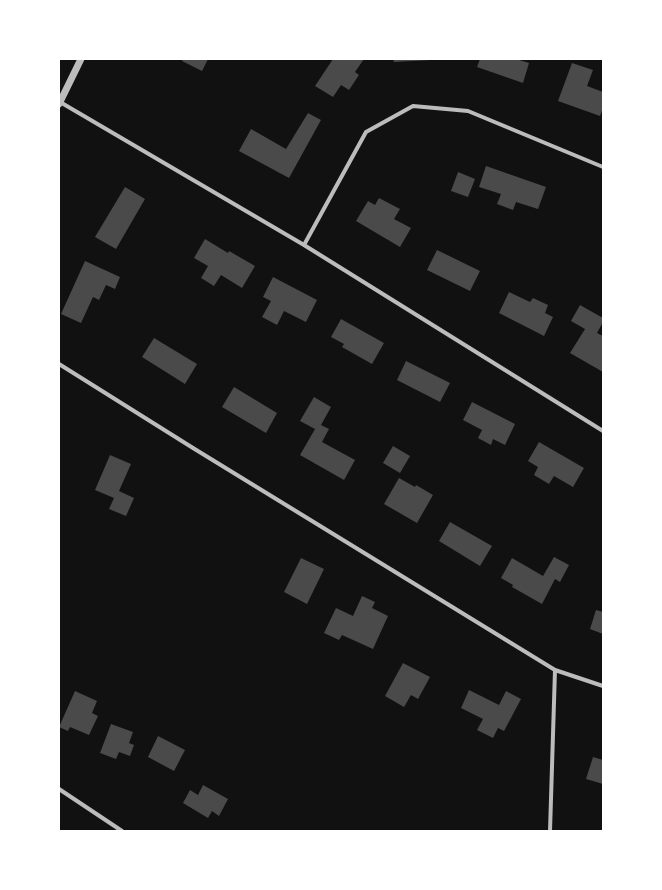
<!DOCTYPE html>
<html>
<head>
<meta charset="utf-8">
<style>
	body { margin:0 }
	#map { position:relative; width:662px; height:890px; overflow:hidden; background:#111; font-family:"Fira Sans",sans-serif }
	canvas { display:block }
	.frame { position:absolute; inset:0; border:60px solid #fff; pointer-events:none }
</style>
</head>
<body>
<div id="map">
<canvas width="662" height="890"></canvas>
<div class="frame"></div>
</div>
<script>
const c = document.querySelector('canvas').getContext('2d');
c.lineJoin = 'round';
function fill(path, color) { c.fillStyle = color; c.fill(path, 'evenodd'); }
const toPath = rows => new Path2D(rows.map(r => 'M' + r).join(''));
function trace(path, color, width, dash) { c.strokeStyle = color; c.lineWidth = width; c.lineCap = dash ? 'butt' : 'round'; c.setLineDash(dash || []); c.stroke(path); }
fill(toPath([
	[183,59,208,59,202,71,182,61],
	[333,59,364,59,355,72,359,75,349,90,341,85,333,97,315,86],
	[393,59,431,59,431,60,394,62],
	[480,59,516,59,529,63,523,83,477,67],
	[572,63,593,70,587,86,603,92,603,108,600,116,558,101],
	[308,113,321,120,289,178,239,151,251,129,286,149],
	[486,166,546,187,538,209,516,202,513,210,497,204,501,194,479,187],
	[458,172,475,179,468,197,451,191],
	[125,187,145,199,116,249,95,237],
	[379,198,400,209,394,219,411,228,400,247,356,221,368,201,375,205],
	[205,239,228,253,229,251,255,266,242,288,221,275,214,286,201,278,208,266,194,258],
	[437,250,480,271,470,291,427,270],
	[85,261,120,277,115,289,106,285,99,300,93,297,81,323,61,314],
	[273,277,317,300,306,322,284,311,277,325,262,317,271,301,263,297],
	[509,292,530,302,533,298,548,305,545,313,553,317,544,336,499,313],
	[580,305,603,318,603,322,597,333,603,336,603,372,570,353,585,329,571,321],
	[341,319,384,343,372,364,342,347,344,344,331,337],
	[154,338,197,364,185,384,142,357],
	[406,361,450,383,440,402,397,380],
	[234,387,277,413,266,433,222,407],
	[314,397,331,407,321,425,329,429,322,442,355,460,344,480,300,455,315,429,300,421],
	[472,402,515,424,505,445,493,439,491,445,478,438,482,430,463,420],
	[539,442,584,468,573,487,554,476,549,484,534,475,538,467,528,461],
	[393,446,410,456,400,473,383,463],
	[110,455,131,464,119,491,134,498,126,516,109,509,114,498,95,490],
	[399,478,415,487,416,485,433,495,417,523,384,504],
	[450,522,492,546,480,566,439,541],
	[554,557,569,565,560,582,555,579,542,604,512,587,513,585,501,578,512,558,543,576],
	[301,558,324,569,307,604,284,592],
	[362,596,375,602,372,608,388,616,373,649,342,635,339,640,324,633,336,608,353,616],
	[596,610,603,612,603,634,590,629],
	[403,663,430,677,418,699,411,695,404,707,385,696],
	[469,690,499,705,506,691,521,699,504,731,498,728,493,738,477,730,483,719,461,708],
	[75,691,97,701,92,713,98,716,89,735,70,727,68,731,59,727],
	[111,724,133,732,129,743,134,745,130,756,119,752,116,759,100,753],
	[158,736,185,750,174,771,148,757],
	[593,757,603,760,603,784,586,779],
	[203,785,228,799,219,816,212,811,208,818,183,803,190,790,198,795]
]), '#4a4a4a');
trace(toPath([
	[60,102,304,245,603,431],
	[304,245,366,132,413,106,468,111,603,167],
	[59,364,193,448,555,670,603,686],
	[59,789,122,831],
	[550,831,555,670]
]), '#bcbcbc', 4);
trace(toPath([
	[59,104,81,59]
]), '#bcbcbc', 7);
</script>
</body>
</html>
